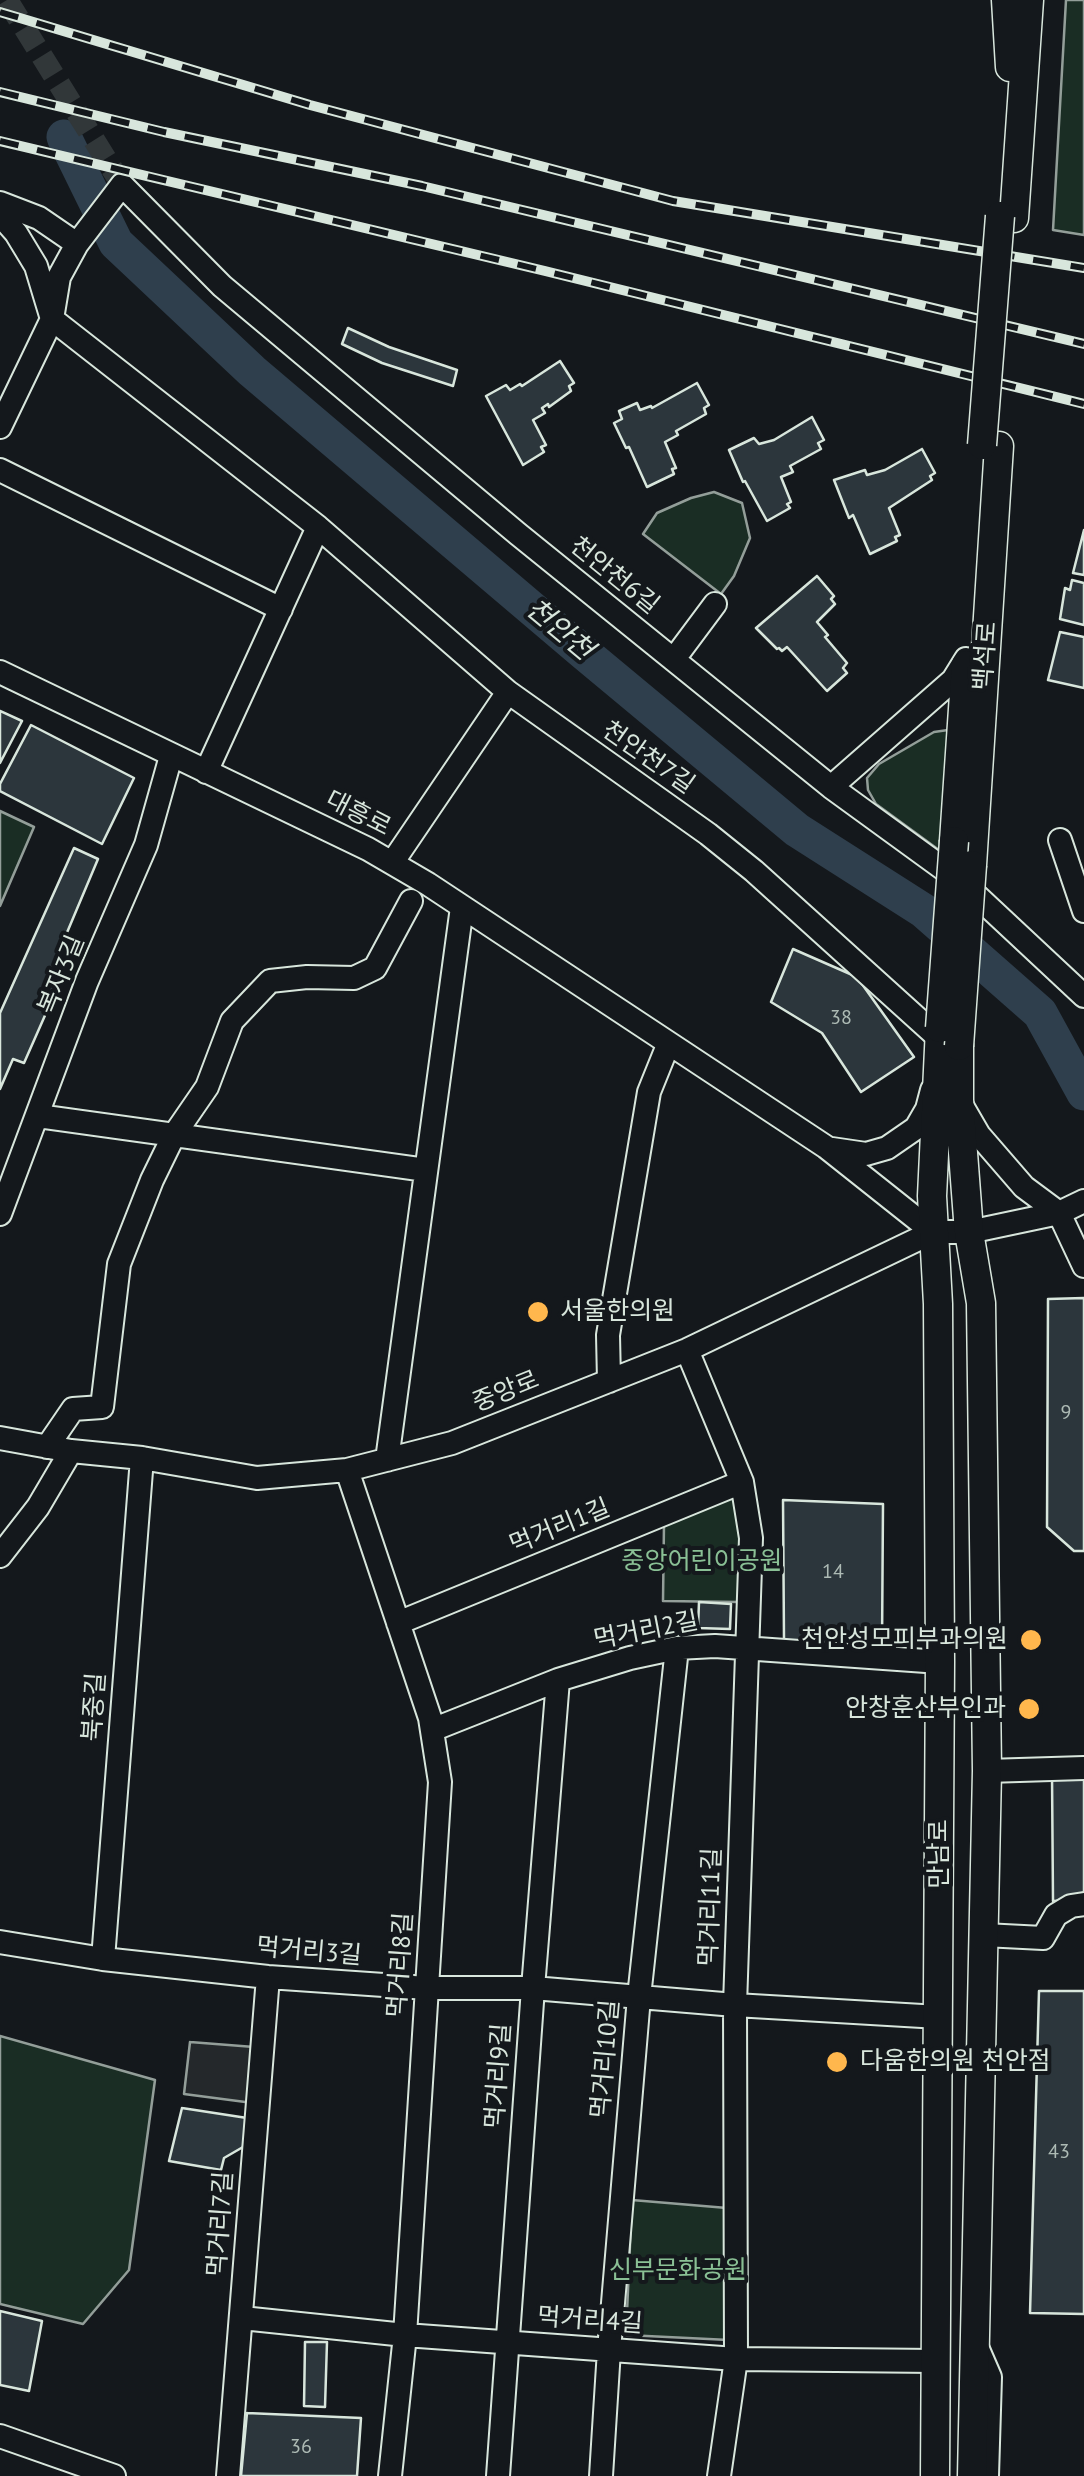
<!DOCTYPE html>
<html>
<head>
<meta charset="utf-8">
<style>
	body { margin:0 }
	canvas { display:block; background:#14181c }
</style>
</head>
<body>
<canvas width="1084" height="2476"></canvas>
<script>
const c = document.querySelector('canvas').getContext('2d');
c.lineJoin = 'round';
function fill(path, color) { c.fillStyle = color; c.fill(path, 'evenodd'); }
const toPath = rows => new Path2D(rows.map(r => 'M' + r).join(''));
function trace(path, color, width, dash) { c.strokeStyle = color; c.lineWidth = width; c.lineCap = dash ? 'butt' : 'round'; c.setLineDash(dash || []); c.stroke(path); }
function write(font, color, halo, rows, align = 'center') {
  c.font = font + ' "PT Sans","Noto Sans KR",sans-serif'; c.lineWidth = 8; c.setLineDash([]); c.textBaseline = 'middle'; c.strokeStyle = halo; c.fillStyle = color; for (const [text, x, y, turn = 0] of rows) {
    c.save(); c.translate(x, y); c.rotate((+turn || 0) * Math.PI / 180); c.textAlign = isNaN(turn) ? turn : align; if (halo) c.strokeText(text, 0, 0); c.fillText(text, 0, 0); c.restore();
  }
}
const green = toPath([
	[1066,0,1084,0,1084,235,1053,230,1066,0],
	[714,492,742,503,750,538,734,576,721,594,643,534,657,513,691,498,714,492],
	[948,730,952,742,943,845,939,850,876,804,868,790,867,778,879,764,934,732,948,730],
	[0,811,34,827,0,906,0,811],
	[732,1495,740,1516,739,1602,663,1601,664,1524,732,1495],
	[0,2036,155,2080,129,2270,83,2324,0,2304,0,2036],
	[632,2200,727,2208,729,2340,626,2335,632,2200]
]);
fill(green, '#1a2d24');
trace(green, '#939e99', 2.5);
const parking = toPath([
	[190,2042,254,2047,253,2103,184,2094,190,2042]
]);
fill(parking, '#24282b');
trace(parking, '#939e99', 2.5);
trace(toPath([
	[64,137,116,243,252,371,583,652,797,830,924,911,1040,1013,1084,1093]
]), '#2f3f4d', 35);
const building = toPath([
	[348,328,389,347,457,370,453,386,382,363,342,344,348,328],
	[560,361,574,383,569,386,571,391,549,407,548,404,542,408,545,413,533,420,546,445,541,447,544,452,523,465,486,396,506,385,510,390,520,384,522,386,560,361],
	[697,383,709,405,704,408,706,414,676,431,678,435,665,442,676,468,672,469,674,474,647,487,629,447,626,448,614,423,622,419,619,411,637,403,640,410,651,406,652,408,697,383],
	[812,417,824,440,818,443,821,449,790,466,793,472,781,477,791,502,787,504,790,508,767,521,745,481,743,482,729,450,754,438,759,444,774,440,812,417],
	[922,449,935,473,930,476,932,480,889,508,900,535,895,537,897,541,870,554,853,515,849,518,834,480,865,470,867,475,885,470,922,449],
	[1084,530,1084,575,1073,573,1084,530],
	[817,576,834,596,831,599,835,604,817,622,828,635,825,637,847,663,843,668,847,673,827,691,787,647,782,651,779,648,777,649,756,628,817,576],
	[1072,580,1084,583,1084,625,1060,619,1065,588,1070,590,1072,580],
	[1060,632,1084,637,1084,688,1048,680,1060,632],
	[0,711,22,721,0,763,0,711],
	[31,725,134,778,102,844,0,791,0,784,31,725],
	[74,848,98,859,47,980,58,986,24,1063,13,1059,0,1089,0,1013,74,848],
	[793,949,857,977,914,1057,861,1092,822,1033,771,1002,793,949],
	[1084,1298,1084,1551,1074,1551,1047,1527,1048,1299,1084,1298],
	[783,1500,883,1504,882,1646,784,1640,783,1500],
	[699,1602,731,1604,730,1629,698,1628,699,1602],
	[1084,1774,1084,1900,1053,1901,1052,1775,1084,1774],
	[1039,1991,1084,1991,1084,2314,1030,2313,1039,1991],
	[182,2108,247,2118,243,2147,224,2158,221,2170,169,2161,182,2108],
	[0,2311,42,2321,29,2391,0,2385,0,2311],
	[305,2342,327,2342,325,2407,304,2406,305,2342],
	[247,2413,361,2418,357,2476,241,2476,247,2413]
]);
fill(building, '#2c363c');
trace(building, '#d8e6dc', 2.5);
trace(toPath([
	[7,0,122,185]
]), '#313739', 22, [22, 11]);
const minor = toPath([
	[0,203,39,218,77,244,122,185,222,286,518,534,831,787,963,883,1084,996],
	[0,215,16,233,36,266,52,319,318,527,508,692,708,834,754,871,940,1039],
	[0,427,52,319,59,277,77,244],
	[0,470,281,609],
	[674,659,715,604],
	[0,672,368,849,428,884,826,1147,933,1232],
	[206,772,318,527],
	[831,787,953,680,966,659],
	[1060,840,1084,911],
	[392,863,508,692],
	[961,1104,979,1135,1024,1187,1059,1213,1084,1266],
	[38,1116,426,1170],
	[832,1149,866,1154,887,1148,916,1128,927,1109,932,1090],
	[0,1214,87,981,146,845,171,756],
	[687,1350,742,1482,751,1538,735,2005,736,2359,719,2476],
	[609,1381,608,1335,649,1092,668,1045],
	[0,1438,71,1451,142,1458,257,1478,347,1470,452,1443,687,1350,933,1232,969,1232,1059,1213,1084,1201],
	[47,1447,73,1409,102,1407,119,1264,152,1180,174,1135,207,1087,232,1021,270,981,307,977,354,978,375,968,411,901],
	[387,1460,462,907],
	[347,1470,430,1718,440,1782,405,2335,390,2476],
	[0,1556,38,1507,71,1451],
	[398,1623,742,1482],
	[432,1730,558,1680,630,1658,677,1648,715,1646,940,1662],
	[987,1771,1084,1768],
	[984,1935,1043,1938,1056,1915,1071,1906,1084,1904],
	[0,1942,103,1959,268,1977,427,1988,533,1988,735,2005,939,2017],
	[103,1959,142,1458],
	[242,2318,405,2335,736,2359,936,2361],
	[977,2347,990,2377,987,2476],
	[0,2436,114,2476],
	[228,2476,268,1977],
	[498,2476,533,1988,558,1680],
	[601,2476,609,2350,639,1997,677,1648]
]);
const major = toPath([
	[1006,0,1010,67],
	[1014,218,1029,0],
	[954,841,966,665],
	[972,865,999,446],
	[959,1046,959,1100,969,1232,981,1303,987,1771,972,2476],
	[935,2476,940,1662,938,1304,932,1196,940,1028]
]);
trace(minor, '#d8e6dc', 26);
trace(major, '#d8e6dc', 31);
trace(minor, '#14181c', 22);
trace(major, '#14181c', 28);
const rail = toPath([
	[0,12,310,105,673,201,1084,268],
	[0,92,164,132,422,186,1084,344],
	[0,141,545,271,1084,404]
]);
trace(rail, '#d8e6dc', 10);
trace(rail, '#14181c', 6, [19]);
const majorBridge = toPath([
	[982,445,1000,216],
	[940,1028,954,841],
	[959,1046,972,865]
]);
trace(majorBridge, '#d8e6dc', 31, []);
trace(majorBridge, '#14181c', 28);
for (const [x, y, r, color] of [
	[538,1312,12,"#ffb74d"],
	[1031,1640,12,"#ffb74d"],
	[1029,1709,12,"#ffb74d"],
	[837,2062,12,"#ffb74d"]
]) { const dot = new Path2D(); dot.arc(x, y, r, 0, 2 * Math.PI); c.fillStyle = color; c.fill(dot); trace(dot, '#14181c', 4); }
write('20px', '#adbab4', null, [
	["38",841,1018],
	["9",1066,1413],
	["14",833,1572],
	["43",1059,2152],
	["36",301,2447]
]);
write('25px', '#d8e6dc', '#14181c', [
	["천안천6길",614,576,39],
	["백석로",986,656,-86],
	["천안천7길",648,758,35],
	["대흥로",358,814,27],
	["복자3길",62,975,-68],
	["중앙로",506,1392,-22],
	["먹거리1길",560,1527,-22],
	["먹거리2길",646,1631,-11],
	["북중길",95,1707,-86],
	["만남로",940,1854,-90],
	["먹거리11길",711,1907,-88],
	["먹거리3길",309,1952,5],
	["먹거리8길",401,1965,-86],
	["먹거리10길",606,2059,-85],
	["먹거리9길",499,2076,-86],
	["먹거리7길",221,2224,-86],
	["먹거리4길",590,2321,4]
]);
write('25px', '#d8e6dc', '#14181c', [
	["서울한의원",560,1312],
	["천안성모피부과의원",1008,1640,"right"],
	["안창훈산부인과",1006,1709,"right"],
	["다움한의원 천안점",860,2062]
], 'left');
write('25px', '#8ac095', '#14181c', [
	["중앙어린이공원",702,1562],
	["신부문화공원",678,2271]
]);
write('italic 28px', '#d8e6dc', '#14181c', [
	["천안천",559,630,40]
]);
</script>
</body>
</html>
